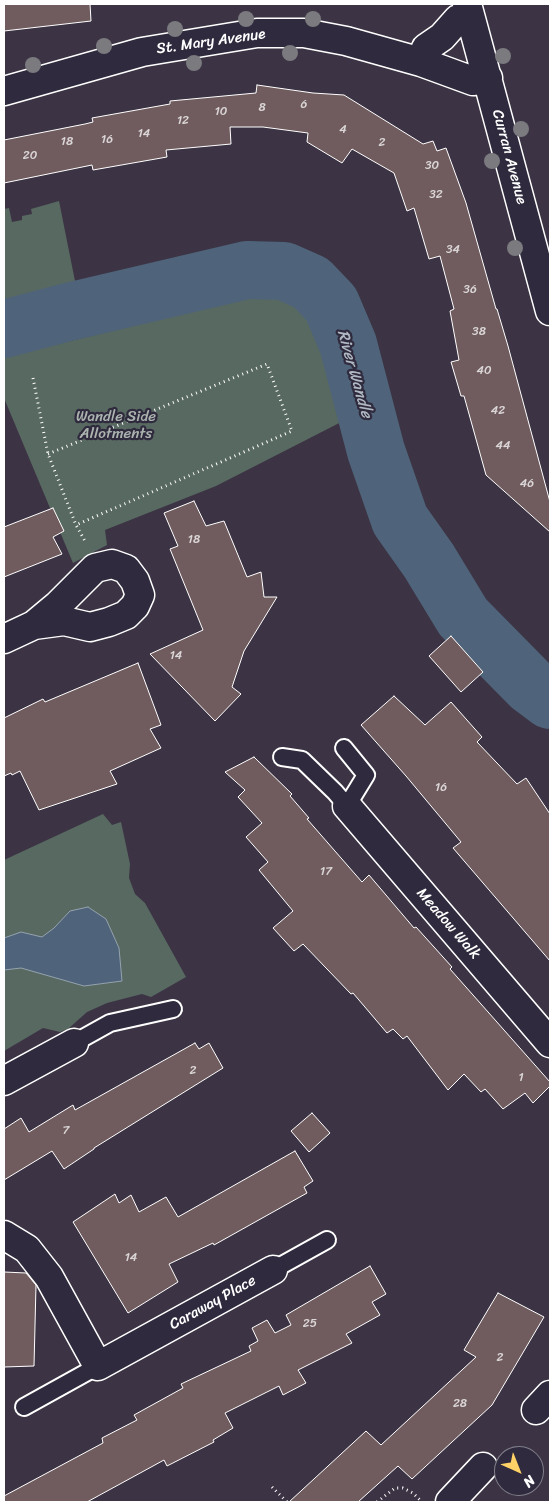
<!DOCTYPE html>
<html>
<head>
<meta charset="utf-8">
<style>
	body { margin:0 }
	#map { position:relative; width:554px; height:1506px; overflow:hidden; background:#3c3444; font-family:Sriracha,sans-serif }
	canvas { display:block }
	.frame { position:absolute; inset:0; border:5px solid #fff; pointer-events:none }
	.north { position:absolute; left:494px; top:1446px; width:50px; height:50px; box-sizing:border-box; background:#2f2a3d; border:1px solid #827f8b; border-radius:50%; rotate:136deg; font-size:14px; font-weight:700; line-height:20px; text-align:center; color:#fff }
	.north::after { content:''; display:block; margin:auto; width:18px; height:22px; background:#ffd166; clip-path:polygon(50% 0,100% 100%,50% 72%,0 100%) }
</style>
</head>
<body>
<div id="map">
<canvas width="554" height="1506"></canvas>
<div class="frame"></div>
<div class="north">N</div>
</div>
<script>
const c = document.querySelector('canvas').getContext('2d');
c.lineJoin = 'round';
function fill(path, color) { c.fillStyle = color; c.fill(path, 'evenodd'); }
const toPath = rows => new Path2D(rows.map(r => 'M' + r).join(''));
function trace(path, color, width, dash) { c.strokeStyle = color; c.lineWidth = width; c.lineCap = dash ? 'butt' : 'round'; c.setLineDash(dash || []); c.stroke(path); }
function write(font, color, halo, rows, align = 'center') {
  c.font = font + ' Sriracha,sans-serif'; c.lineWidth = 4.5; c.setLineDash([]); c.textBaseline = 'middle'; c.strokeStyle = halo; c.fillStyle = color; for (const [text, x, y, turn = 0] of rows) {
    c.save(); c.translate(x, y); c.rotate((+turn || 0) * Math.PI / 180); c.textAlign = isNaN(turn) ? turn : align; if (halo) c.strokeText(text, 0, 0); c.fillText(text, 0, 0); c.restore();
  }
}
fill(toPath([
	[59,201,78,296,4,314,4,209,9,208,12,222,22,220,22,216,32,214,31,209],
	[290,292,311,302,322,319,351,417,216,486,105,530,107,545,73,563,4,398,4,357,268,293],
	[103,814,112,825,121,822,130,864,129,878,135,894,145,903,186,977,151,997,142,994,107,1003,87,1012,68,1029,60,1032,43,1028,4,1051,4,860]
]), '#586961');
const water = toPath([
	[88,907,106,919,119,948,122,981,84,986,21,968,4,970,4,938,21,932,42,937,54,928,70,911,88,907]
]);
fill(water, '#4f647a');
trace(water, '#95a2af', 1);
trace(toPath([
	[4,329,68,312,247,270,284,271,311,283,331,304,348,344,376,451,400,520,429,561,463,617,530,685,550,700]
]), '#4f647a', 58);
const building = toPath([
	[4,4,90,4,91,21,4,31,4,4],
	[257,85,313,93,344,95,423,144,433,141,437,151,446,148,466,203,496,309,497,309,508,346,550,502,550,532,486,475,464,396,461,396,451,362,459,360,450,311,454,309,440,256,429,259,414,208,407,211,394,173,352,149,342,163,307,142,308,133,263,127,230,127,231,144,166,150,167,157,93,170,92,165,4,183,4,140,85,124,93,122,92,118,170,104,170,101,256,93,257,85],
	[194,501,206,526,224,521,247,577,261,572,264,597,277,597,244,651,232,687,241,694,215,721,150,654,203,630,170,549,178,546,164,513,194,501],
	[53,508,64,531,53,537,62,554,4,577,4,527,53,508],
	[451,636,483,672,461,692,429,656,451,636],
	[138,663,161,725,150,729,161,748,110,771,117,784,39,810,20,771,12,775,11,773,4,776,4,718,43,699,45,702,138,663],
	[394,696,425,725,451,702,482,737,477,742,517,784,526,778,550,814,550,961,453,848,461,842,406,776,361,725,394,696],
	[254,757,292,794,290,796,309,818,307,819,362,882,369,875,414,928,416,927,452,967,450,969,550,1082,550,1086,533,1103,525,1093,503,1109,485,1089,481,1092,464,1074,448,1090,407,1036,403,1039,393,1029,387,1033,353,993,351,994,303,944,294,951,273,928,293,911,259,870,268,862,246,837,262,823,238,797,245,790,225,772,254,757],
	[195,1043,199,1049,209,1043,223,1068,94,1148,94,1149,64,1169,52,1151,4,1180,4,1129,21,1118,29,1132,73,1105,75,1110,195,1043],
	[312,1113,330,1133,309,1152,291,1131,312,1113],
	[295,1151,313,1181,304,1187,307,1193,214,1245,213,1243,169,1264,178,1282,128,1313,73,1222,115,1194,119,1203,131,1195,139,1212,166,1197,178,1217,295,1151],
	[370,1266,386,1294,372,1302,380,1315,346,1334,352,1343,298,1370,306,1383,283,1395,279,1386,225,1413,233,1428,213,1440,214,1442,167,1466,164,1460,87,1502,4,1502,4,1496,103,1443,102,1438,137,1420,134,1415,183,1388,181,1384,251,1351,249,1346,258,1341,252,1328,267,1320,275,1333,291,1325,286,1315,370,1266],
	[4,1272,26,1273,36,1285,34,1366,4,1367,4,1272],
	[498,1293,544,1317,492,1405,412,1479,398,1466,358,1502,289,1502,366,1431,381,1445,476,1357,464,1350,498,1293]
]);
fill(building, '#705c5e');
trace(building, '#fff', 1);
const service = toPath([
	[282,757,302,760,335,792,347,806,366,775,344,748],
	[74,1043,110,1023,173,1009],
	[273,1270,327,1240],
	[24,1407,98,1366]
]);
const minor = toPath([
	[467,4,550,311],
	[421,62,426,48,442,37,458,19,470,16],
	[4,91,142,52,257,33,304,33,346,41,421,62,473,81,488,78],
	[4,639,34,625,64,621,90,627,109,622,126,615,135,606,140,595,135,581,126,569,112,564,95,568,58,605,34,625],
	[347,806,550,1043],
	[4,1081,74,1043],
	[4,1235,27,1249,49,1277,98,1366,273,1270],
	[536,1410,550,1395],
	[450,1502,483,1467]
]);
trace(service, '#fff', 20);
trace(minor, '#fff', 31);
trace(toPath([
	[33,378,48,454,76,525,85,541],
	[48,454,267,364,292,431,76,525],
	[272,1487,287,1502],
	[377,1502,395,1488,403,1488,413,1493,420,1500]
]), '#fff', 3, [1, 4]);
trace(service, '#2f2a3d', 16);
trace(minor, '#2f2a3d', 28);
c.fillStyle = '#7a7a7f';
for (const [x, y] of [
	[246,19],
	[313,19],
	[175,29],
	[104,46],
	[290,53],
	[503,56],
	[194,63],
	[33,65],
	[521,129],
	[492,161],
	[515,248]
]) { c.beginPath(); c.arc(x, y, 8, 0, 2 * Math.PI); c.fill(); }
write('12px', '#dbd6d7', null, [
	["6",304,105],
	["8",262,108],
	["10",221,112],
	["12",183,121],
	["4",343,130],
	["14",144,134],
	["16",107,140],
	["18",67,142],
	["2",382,143],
	["20",30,156],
	["30",432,166],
	["32",436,195],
	["34",453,250],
	["36",470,290],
	["38",479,332],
	["40",484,371],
	["42",498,411],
	["44",503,446],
	["46",527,484],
	["18",194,540],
	["14",176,656],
	["16",441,788],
	["17",326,872],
	["2",193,1071],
	["1",521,1078],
	["7",66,1131],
	["14",131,1258],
	["25",310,1324],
	["2",500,1358],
	["28",460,1404]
]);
write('15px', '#fff', '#2f2a3d', [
	["St. Mary Avenue",211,42,-8],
	["Curran Avenue",509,157,75],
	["Meadow Walk",448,924,49],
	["Caraway Place",213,1303,-29]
]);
write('15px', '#acb4b0', '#2f2a3d', [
	["Wandle Side",116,417],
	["Allotments",116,434]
]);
write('italic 16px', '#b0b9c3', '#2f2a3d', [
	["River Wandle",354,374,74]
]);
</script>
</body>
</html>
